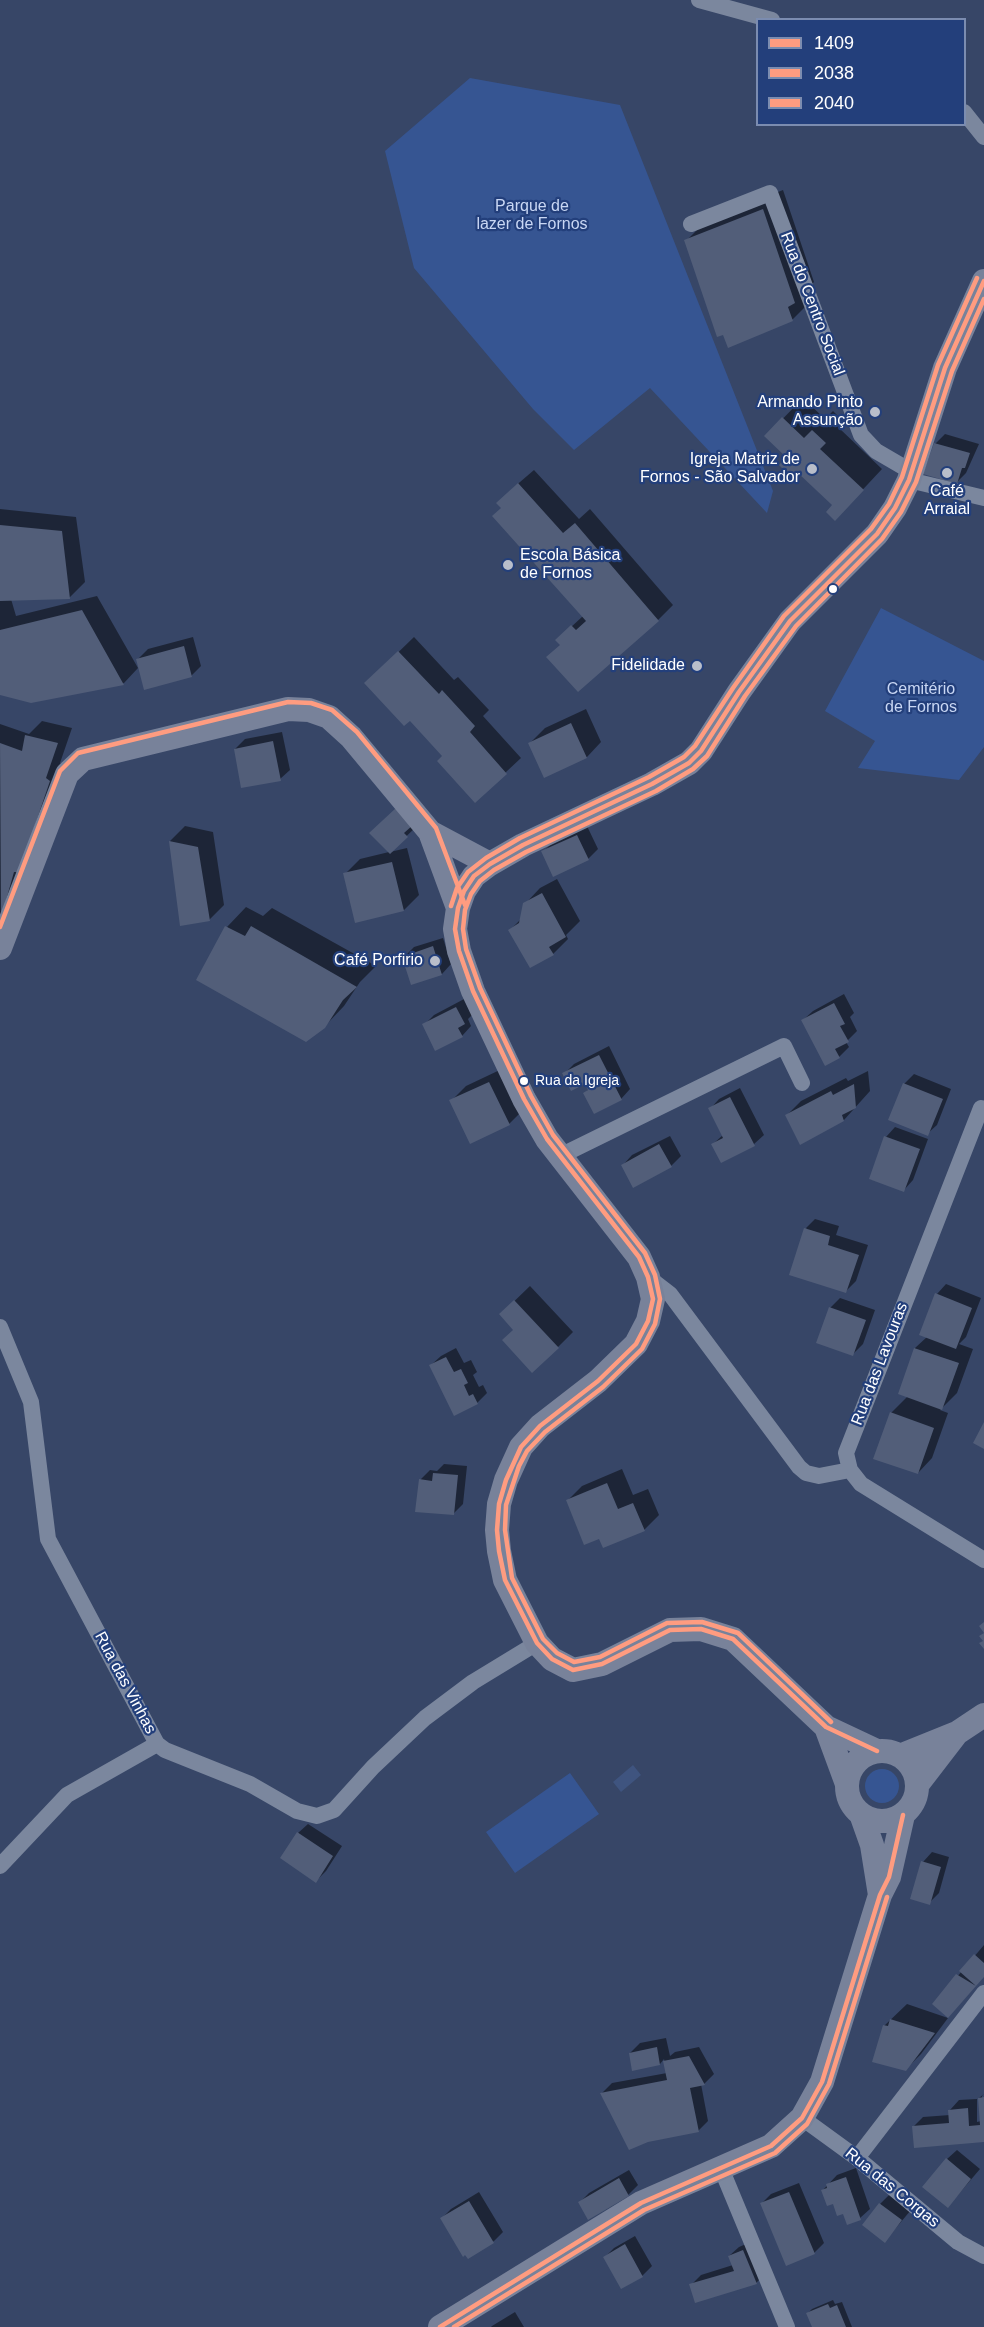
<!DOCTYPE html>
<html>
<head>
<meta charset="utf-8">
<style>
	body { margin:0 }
	#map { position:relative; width:984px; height:2327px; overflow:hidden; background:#374667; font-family:Helvetica,sans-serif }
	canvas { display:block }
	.legend { position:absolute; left:756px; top:18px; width:210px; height:108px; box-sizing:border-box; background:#233f7b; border:2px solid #7b8cb0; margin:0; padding:8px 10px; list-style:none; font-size:18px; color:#fff }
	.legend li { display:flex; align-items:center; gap:12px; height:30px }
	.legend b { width:30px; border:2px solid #7b8cb0 }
</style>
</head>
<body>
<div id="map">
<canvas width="984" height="2327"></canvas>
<ul class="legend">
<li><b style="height:8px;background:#ff9c80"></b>1409</li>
<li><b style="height:8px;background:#ff9c80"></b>2038</li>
<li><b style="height:8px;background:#ff9c80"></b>2040</li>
</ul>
</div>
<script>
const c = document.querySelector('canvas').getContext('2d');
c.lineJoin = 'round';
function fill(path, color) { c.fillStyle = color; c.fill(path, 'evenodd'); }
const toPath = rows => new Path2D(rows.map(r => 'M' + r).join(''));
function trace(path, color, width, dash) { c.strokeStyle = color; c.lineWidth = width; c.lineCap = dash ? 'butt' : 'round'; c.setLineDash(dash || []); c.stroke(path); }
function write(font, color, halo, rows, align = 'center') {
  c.font = font + ' Helvetica,sans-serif'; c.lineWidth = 4.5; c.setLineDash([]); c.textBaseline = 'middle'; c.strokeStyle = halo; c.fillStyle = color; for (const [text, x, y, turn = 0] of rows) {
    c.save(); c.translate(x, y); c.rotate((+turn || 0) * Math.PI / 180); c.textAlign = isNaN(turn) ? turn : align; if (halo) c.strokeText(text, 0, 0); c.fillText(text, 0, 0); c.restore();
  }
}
fill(toPath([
	[470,78,620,105,773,491,767,513,650,388,574,450,533,409,414,268,385,151],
	[881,608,984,661,984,747,959,780,858,768,875,741,825,711],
	'865 1786a17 17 0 1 1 34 0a17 17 0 1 1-34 0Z',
	[570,1773,599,1814,515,1873,486,1832]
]), '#365592');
fill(toPath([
	[633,1765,641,1775,621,1792,613,1782]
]), '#3f547f');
fill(toPath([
	[783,190,814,282,808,288,812,300,793,319,729,346,686,241,706,221],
	[803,398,825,419,833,411,844,422,839,428,882,469,854,499,834,505,766,436],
	[945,434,979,444,966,473,957,482,935,444],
	[534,470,579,519,590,509,673,605,658,620,561,644,557,640,583,616,502,508,513,488],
	[0,509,76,517,85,582,70,597,11,599,16,616,97,596,138,668,124,683,31,702,0,694],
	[193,637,201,666,191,676,138,659,148,649],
	[414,637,454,680,458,677,489,710,483,716,521,758,475,801,381,669],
	[586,709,601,742,587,757,545,776,530,743,545,728],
	[42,721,72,728,60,763,64,766,0,928,0,724,29,734],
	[282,732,290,770,280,779,235,749,245,739],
	[185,826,213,832,224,905,209,920,170,841],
	[417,826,390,852,407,848,419,895,404,910,345,874,360,859,389,852,371,833],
	[587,826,598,849,588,859,543,852,553,842],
	[557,879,580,921,566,935,568,939,553,954,510,930,522,918,525,904,540,888],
	[246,907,263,916,272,908,376,966,360,982,344,1006,324,1027,227,927],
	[443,938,451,964,442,974,404,957,414,947],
	[844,994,854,1013,850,1017,857,1031,846,1042,849,1047,839,1057,803,1020,813,1011],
	[466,998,474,1013,468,1019,471,1026,462,1036,424,1025,434,1015],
	[609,1046,630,1089,621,1099,585,1093,589,1089,585,1082,564,1074,574,1064],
	[504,1068,524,1109,509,1124,451,1101,466,1086],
	[868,1071,870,1091,844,1120,786,1116,801,1101,846,1078,848,1081],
	[914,1074,951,1089,937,1125,927,1134,904,1084],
	[740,1088,764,1135,754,1144,713,1144,723,1135,710,1109,719,1099],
	[895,1127,928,1139,913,1180,904,1190,870,1179,886,1137],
	[670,1136,681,1156,671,1166,623,1165,632,1155],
	[815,1219,839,1226,836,1235,868,1245,856,1281,846,1291,806,1228],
	[946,1284,981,1298,966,1337,959,1344,973,1349,957,1393,940,1410,948,1413,932,1458,918,1473,891,1413,908,1396,900,1393,915,1348,928,1336,937,1294],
	[530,1286,573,1332,558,1347,515,1329,501,1314],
	[840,1298,875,1310,863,1344,853,1354,830,1308],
	[456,1348,464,1363,471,1360,477,1372,473,1375,479,1387,483,1385,487,1393,477,1403,431,1365,441,1356],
	[444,1464,467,1466,463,1504,453,1514,420,1480,430,1470,437,1471],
	[622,1469,633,1495,648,1489,659,1515,644,1530,600,1537,567,1501,582,1486],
	[308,1824,342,1846,326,1871,316,1881,298,1833],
	[932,1852,949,1857,939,1893,929,1903,923,1862],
	[984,1945,984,1976,948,2016,934,2004],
	[907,2004,948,2018,921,2054,906,2069,884,2026],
	[666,2038,670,2056,675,2052,699,2047,714,2074,704,2084,701,2084,708,2121,698,2131,602,2093,612,2083,667,2073,664,2059,660,2064,630,2053,640,2043],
	[984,2094,982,2096,982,2099,984,2099,984,2141,913,2127,923,2117,950,2115,950,2110,959,2100,977,2099,977,2122,981,2121,979,2098],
	[957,2150,980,2169,957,2196,947,2159],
	[856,2168,870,2209,860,2218,844,2212,823,2190,837,2175],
	[629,2170,638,2185,628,2195,579,2203,589,2193],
	[799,2183,824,2243,814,2253,761,2204,771,2194],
	[479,2192,503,2232,494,2241,468,2257,441,2219,451,2209],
	[890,2194,911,2210,885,2241,880,2204],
	[635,2236,652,2266,642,2276,622,2287,604,2258,614,2248],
	[753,2241,766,2273,756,2283,691,2285,701,2275,733,2265,729,2256,739,2247],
	[833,2300,835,2304,842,2302,852,2327,813,2327,808,2313,812,2309],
	[515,2312,524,2327,491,2327,492,2326]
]), '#0007');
fill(toPath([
	[763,209,795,303,788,307,793,321,728,348,723,335,717,337,684,240],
	[782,417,804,438,812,430,826,443,820,449,864,490,835,521,826,512,832,505,798,473,792,478,779,465,786,457,764,436],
	[934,443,970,453,965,468,962,468,957,484,923,474],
	[518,483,563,533,575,523,659,621,578,692,546,657,560,645,555,640,571,625,576,630,586,621,492,516,501,508,496,503],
	[0,525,62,531,70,599,0,601],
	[82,610,124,685,31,703,0,695,0,630],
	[184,646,192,677,144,690,136,659],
	[398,651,439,694,442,690,475,726,470,732,507,774,475,803,437,761,442,756,410,721,404,726,364,683],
	[571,723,587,758,544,778,528,743],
	[25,735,58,743,46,778,50,781,19,872,14,872,1,918,0,743,22,751],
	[273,741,281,781,241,788,234,749],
	[396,808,413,825,404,833,408,837,390,854,369,833],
	[577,835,589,860,553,877,541,851],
	[169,841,198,847,210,921,180,926],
	[392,862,404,911,355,923,343,873],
	[542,893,566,937,549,947,554,955,530,968,508,930,519,923,523,903],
	[225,926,245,936,251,926,357,987,343,1000,325,1028,306,1042,196,980],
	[433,946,442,975,411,985,402,957],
	[834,1003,845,1024,840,1026,849,1042,835,1049,840,1058,825,1066,801,1020],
	[456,1007,465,1024,458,1028,463,1037,435,1051,422,1024],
	[599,1055,622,1100,594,1114,583,1093,588,1090,585,1084,571,1091,562,1073],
	[489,1082,510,1125,470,1144,449,1100],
	[903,1083,943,1099,928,1136,888,1120],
	[854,1084,856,1108,842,1115,844,1121,800,1145,785,1115,831,1091,833,1095],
	[730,1097,755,1146,721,1163,711,1144,723,1138,708,1108],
	[884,1136,920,1149,904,1192,869,1179],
	[659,1144,672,1167,633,1188,621,1165],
	[804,1228,830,1236,828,1245,859,1255,846,1293,789,1275],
	[935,1293,972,1308,956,1349,919,1335],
	[514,1300,559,1348,532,1373,502,1340,513,1330,499,1314],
	[829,1307,866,1320,853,1356,816,1343],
	[914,1348,959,1363,942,1410,898,1394],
	[446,1357,454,1372,461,1369,468,1383,464,1385,469,1396,473,1394,478,1404,454,1416,429,1365],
	[890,1412,934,1428,918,1474,873,1459],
	[984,1422,984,1449,973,1443],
	[433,1473,458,1475,454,1515,415,1512,419,1479,432,1481],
	[607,1483,618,1509,633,1503,645,1531,603,1548,599,1539,584,1545,566,1500],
	[984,1622,984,1649,979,1643,983,1641,979,1636,984,1633,979,1626],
	[297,1832,333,1856,316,1883,280,1858],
	[921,1861,941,1867,930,1905,910,1899],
	[974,1954,984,1963,984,1977,976,1986,959,1971],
	[956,1974,976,1986,948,2018,932,2004],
	[890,2019,935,2033,906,2071,872,2062,883,2025,888,2026],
	[657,2047,660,2065,632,2071,629,2053],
	[689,2056,705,2085,690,2088,699,2132,648,2142,629,2150,600,2093,667,2080,663,2061],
	[984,2097,984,2142,914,2148,912,2126,949,2123,948,2110,968,2108,969,2126,980,2125,978,2098],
	[946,2158,971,2179,948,2208,922,2187],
	[846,2177,861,2220,847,2225,843,2214,837,2216,833,2204,827,2206,821,2190,827,2188,826,2184],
	[619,2178,629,2196,588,2220,578,2202],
	[789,2192,815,2254,786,2266,760,2203],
	[469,2201,494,2243,468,2259,465,2255,463,2257,440,2218],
	[879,2203,902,2220,885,2243,862,2225],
	[625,2244,643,2277,621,2289,603,2257],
	[743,2250,757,2284,695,2303,689,2284,734,2271,728,2256],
	[828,2304,830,2308,837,2305,846,2327,812,2327,806,2313]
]), '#525e79');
trace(toPath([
	[699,0,772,20],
	[964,112,984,137],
	[691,224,770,193,861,435,876,451,912,472],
	[909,480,984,498],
	[981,1108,846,1453,850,1470,861,1484,984,1560],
	[560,1156,784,1046,802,1083],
	[648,1277,670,1294,799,1467,806,1473,819,1476,850,1470],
	[0,1327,31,1402,48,1539,157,1744,165,1750,250,1784,297,1811,317,1816,334,1810,373,1767,425,1718,473,1682,537,1643],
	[0,1866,67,1795,157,1744],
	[802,2118,857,2158,958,2242,984,2256],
	[857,2158,984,1993],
	[721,2168,787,2327]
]), '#7b879e', 16);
trace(toPath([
	[430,832,490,864],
	[0,948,67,774,83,759,288,709,309,710,329,717,351,737,430,832,458,908],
	[826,1727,847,1784],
	'847 1786a35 35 0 1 1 70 0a35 35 0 1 1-70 0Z',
	[877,1751,826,1727,733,1639,701,1629,670,1630,602,1664,573,1670,552,1659,537,1643,505,1580,499,1551,497,1530,499,1504,506,1480,521,1447,540,1426,598,1381,636,1344,648,1321,653,1299,648,1277,639,1257,547,1139,524,1099,473,991,459,951,455,929,458,908,464,891,474,876,490,864,523,845,652,784,689,763,701,751,739,692,790,621,877,534,895,508,909,480,945,368,984,281],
	[900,1756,957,1733,984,1715],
	[917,1785,957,1733],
	[861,1814,872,1845,880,1895],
	[440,2327,641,2203,771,2146,802,2118,822,2082,880,1895,889,1877,903,1815]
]), '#78829a', 24);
trace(toPath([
	[877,1751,826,1727,733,1639,701,1629,670,1630,602,1664,573,1670,552,1659,537,1643,505,1580,499,1551,497,1530,499,1504,506,1480,521,1447,540,1426,598,1381,636,1344,648,1321,653,1299,648,1277,639,1257,547,1139,524,1099,473,991,459,951,455,929,458,908,464,891,474,876,490,864,523,845,652,784,689,763,701,751,739,692,790,621,877,534,895,508,909,480,945,368,984,281],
	[440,2327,641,2203,771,2146,802,2118,822,2082,880,1895,889,1877,903,1815]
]), '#ff9c80', 4.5);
trace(toPath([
	[831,1722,738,1633,702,1622,667,1623,600,1657,574,1662,557,1653,543,1639,512,1578,505,1530,506,1505,519,1466,527,1451,545,1432,603,1387,642,1349,655,1324,660,1299,655,1275,645,1253,553,1135,531,1096,480,988,466,949,463,929,465,910,471,894,480,881,494,870,526,852,656,791,693,769,707,756,745,696,796,626,882,539,901,512,916,482,952,371,984,299],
	[454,2327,644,2210,775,2153,807,2124,829,2084,887,1897]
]), '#ff9c80', 4.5);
trace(toPath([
	[451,906,457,888,468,872,486,858,520,838,649,777,684,757,695,746,733,688,784,616,871,529,889,504,902,477,938,365,977,278],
	[0,927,60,771,78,753,288,702,311,703,332,710,357,732,436,828,465,905]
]), '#ff9c80', 4.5);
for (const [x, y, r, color] of [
	[875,412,6,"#b9beca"],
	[812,469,6,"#b9beca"],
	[947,473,6,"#b9beca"],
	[508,565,6,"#b9beca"],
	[833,589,5,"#fff"],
	[697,666,6,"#b9beca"],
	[435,961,6,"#b9beca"],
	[524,1081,5,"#fff"]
]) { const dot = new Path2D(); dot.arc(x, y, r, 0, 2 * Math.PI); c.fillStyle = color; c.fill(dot); trace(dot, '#233f7b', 2); }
write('14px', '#fff', '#233f7b', [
	["Rua da Igreja",535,1081]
], 'left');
write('16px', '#c9d7f4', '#233f7b', [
	["Parque de",532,207],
	["lazer de Fornos",532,225],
	["Cemitério",921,690],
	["de Fornos",921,708]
]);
write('16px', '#fff', '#233f7b', [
	["Rua do Centro Social",812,304,69],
	["Rua das Lavouras",880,1364,-69],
	["Rua das Vinhas",125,1683,62],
	["Rua das Corgas",892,2188,39]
]);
write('16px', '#fff', '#233f7b', [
	["Armando Pinto",863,403],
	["Assunção",863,421],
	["Igreja Matriz de",800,460],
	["Fornos - São Salvador",800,478],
	["Café",947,492,"center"],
	["Arraial",947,510,"center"],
	["Escola Básica",520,556,"left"],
	["de Fornos",520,574,"left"],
	["Fidelidade",685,666],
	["Café Porfirio",423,961]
], 'right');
</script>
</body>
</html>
